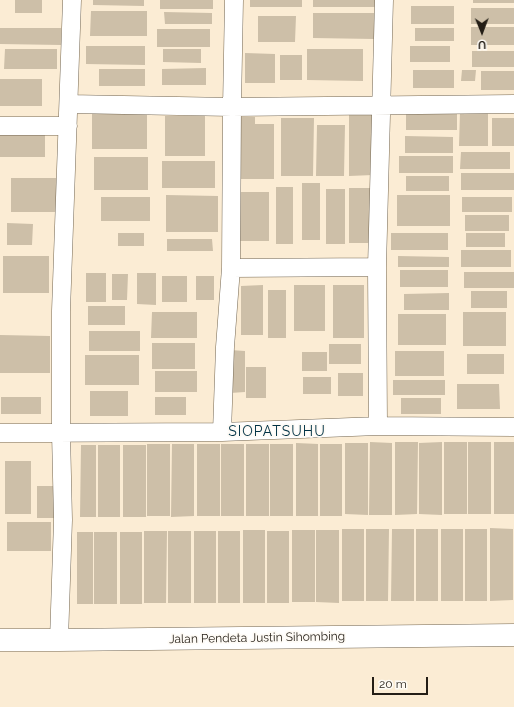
<!DOCTYPE html>
<html>
<head>
<meta charset="utf-8">
<style>
	body { margin:0 }
	#map { position:relative; width:514px; height:707px; overflow:hidden; background:#fbecd4; font-family:Raleway,sans-serif }
	canvas { display:block }
	.north { position:absolute; left:462px; top:12px; width:40px; height:40px; -webkit-text-stroke:3px #fefbf6; paint-order:stroke; rotate:179deg; font-size:11px; font-weight:700; line-height:16px; text-align:center; color:#241e16 }
	.north::after { content:''; display:block; margin:auto; width:14px; height:18px; background:#241e16; clip-path:polygon(50% 0,100% 100%,50% 72%,0 100%) }
	.scale { position:absolute; left:372px; top:677px; width:56px; height:18px; box-sizing:border-box; border:2px solid #241e16; border-top:0; padding-left:5px; font-size:12px; line-height:14px; white-space:nowrap; color:#241e16; -webkit-text-stroke:3px #fefbf6; paint-order:stroke }
</style>
</head>
<body>
<div id="map">
<canvas width="514" height="707"></canvas>
<div class="north">U</div>
<div class="scale">20 m</div>
</div>
<script>
const c = document.querySelector('canvas').getContext('2d');
c.lineJoin = 'round';
function fill(path, color) { c.fillStyle = color; c.fill(path, 'evenodd'); }
const toPath = rows => new Path2D(rows.map(r => 'M' + r).join(''));
function trace(path, color, width, dash) { c.strokeStyle = color; c.lineWidth = width; c.lineCap = dash ? 'butt' : 'round'; c.setLineDash(dash || []); c.stroke(path); }
function write(font, color, halo, rows, align = 'center') {
  c.font = font + ' Raleway,sans-serif'; c.lineWidth = 3.5; c.setLineDash([]); c.textBaseline = 'middle'; c.strokeStyle = halo; c.fillStyle = color; for (const [text, x, y, turn = 0] of rows) {
    c.save(); c.translate(x, y); c.rotate((+turn || 0) * Math.PI / 180); c.textAlign = isNaN(turn) ? turn : align; if (halo) c.strokeText(text, 0, 0); c.fillText(text, 0, 0); c.restore();
  }
}
fill(toPath([
	[15,0,42,0,42,13,15,13],
	[93,0,144,0,144,6,93,5],
	[160,0,213,0,213,9,160,9],
	[250,0,302,0,302,7,250,7],
	[313,0,376,0,376,7,313,7],
	[473,0,514,0,514,3,473,3],
	[411,6,454,6,454,24,411,24],
	[471,8,514,8,514,24,471,24],
	[91,11,147,11,147,36,90,36],
	[164,12,212,13,212,24,165,24],
	[313,13,374,13,374,39,313,38],
	[258,16,296,16,295,42,258,42],
	[471,27,514,27,514,45,471,45],
	[0,28,61,28,61,45,0,44],
	[415,28,454,28,454,41,415,41],
	[157,29,210,29,210,47,157,47],
	[86,46,145,46,145,65,86,64],
	[410,46,450,46,450,62,410,62],
	[5,49,57,49,57,69,4,69],
	[163,49,201,49,201,63,163,62],
	[307,49,363,49,363,81,307,80],
	[472,51,514,51,514,67,472,67],
	[245,53,275,54,275,83,245,83],
	[280,55,302,55,302,80,280,80],
	[206,68,206,85,162,85,162,69],
	[99,69,145,69,145,86,99,86],
	[413,70,454,70,454,88,413,88],
	[462,70,476,70,475,81,461,81],
	[481,71,514,71,514,90,481,90],
	[0,79,42,79,42,106,0,106],
	[460,112,488,112,488,146,459,146],
	[92,113,147,113,147,149,92,149],
	[349,113,374,113,373,175,349,176],
	[406,114,457,114,457,130,406,130],
	[165,116,205,116,205,156,165,156],
	[236,117,255,117,255,124,274,124,274,179,255,179,255,166,255,179,236,179],
	[281,118,314,118,313,176,281,176],
	[492,118,514,118,514,146,492,146],
	[317,125,345,125,344,176,316,176],
	[0,133,45,133,45,157,0,157],
	[405,136,453,137,453,153,405,153],
	[461,152,510,152,510,169,460,169],
	[399,156,453,156,453,173,399,173],
	[94,157,148,157,148,190,94,190],
	[162,161,215,161,215,188,162,188],
	[461,173,514,173,514,190,461,190],
	[406,176,449,176,449,191,406,191],
	[11,178,56,178,56,212,11,212],
	[302,183,320,183,320,240,302,240],
	[276,187,293,187,293,244,276,244],
	[349,188,371,188,371,243,349,243],
	[326,189,345,189,345,244,326,244],
	[238,192,269,192,269,241,238,241],
	[166,195,218,196,218,232,166,232],
	[397,195,450,195,450,226,397,226],
	[101,197,150,197,150,221,101,221],
	[462,197,512,197,512,212,462,212],
	[465,215,509,215,509,231,465,231],
	[7,223,33,224,32,245,7,245],
	[118,233,144,233,144,246,118,246],
	[391,233,448,233,448,250,391,250],
	[466,233,505,233,505,247,466,247],
	[167,239,212,239,213,251,167,251],
	[461,250,511,250,511,267,461,267],
	[3,256,49,256,49,293,3,293],
	[398,256,449,257,449,267,398,267],
	[400,270,448,270,448,287,400,287],
	[464,272,514,272,514,288,464,288],
	[86,273,106,273,106,302,86,302],
	[137,273,156,273,156,305,137,304],
	[112,274,128,274,127,300,112,300],
	[162,276,187,276,187,302,162,302],
	[196,276,214,276,214,300,196,300],
	[263,285,263,335,241,335,241,286],
	[294,285,325,285,325,331,294,331],
	[333,285,364,285,364,338,333,338],
	[268,290,286,290,286,338,268,338],
	[471,291,507,291,507,308,471,308],
	[449,293,449,310,404,310,404,294],
	[88,306,125,306,125,325,88,325],
	[152,312,197,312,197,338,151,338],
	[463,312,506,312,506,346,463,346],
	[398,314,446,314,446,345,398,345],
	[89,331,140,331,140,351,89,351],
	[0,335,50,336,50,373,0,373],
	[152,343,195,343,195,369,152,369],
	[329,344,361,344,361,364,329,364],
	[230,350,245,351,245,392,230,393],
	[395,351,444,351,444,376,395,376],
	[302,352,327,352,327,371,302,371],
	[467,354,504,354,504,374,467,374],
	[85,355,139,355,139,385,85,385],
	[246,367,266,367,266,398,246,398],
	[155,371,197,371,197,392,155,392],
	[338,373,363,373,363,396,338,396],
	[303,377,331,377,331,394,303,394],
	[393,380,445,380,445,395,393,395],
	[457,384,499,384,500,409,457,409],
	[90,391,128,391,128,416,90,416],
	[1,397,41,397,41,414,1,414],
	[155,397,186,397,186,415,155,415],
	[401,398,441,398,441,414,401,414],
	[370,442,392,443,392,515,369,515],
	[395,442,418,442,417,514,395,515],
	[442,442,442,515,419,514,419,443],
	[444,442,467,442,467,514,444,514],
	[468,442,491,442,491,514,468,514],
	[494,442,514,442,514,514,494,514],
	[296,443,318,444,318,516,296,516],
	[345,443,368,443,368,515,345,514],
	[147,444,170,444,170,516,147,516],
	[172,444,194,444,194,516,171,517],
	[197,444,220,444,220,516,197,516],
	[221,444,244,444,244,516,221,516],
	[246,444,269,444,269,516,246,516],
	[270,444,293,444,293,516,270,516],
	[320,444,342,444,342,516,320,516],
	[81,445,96,445,96,517,80,517],
	[98,445,120,445,120,517,98,517],
	[123,445,146,445,146,517,123,517],
	[5,461,31,461,31,514,5,514],
	[37,486,55,486,55,518,37,518],
	[7,522,51,522,51,551,7,551],
	[490,528,513,529,513,600,490,601],
	[342,529,364,529,364,601,342,601],
	[366,529,389,529,388,601,366,601],
	[392,529,414,529,414,601,391,601],
	[416,529,438,529,438,601,416,601],
	[441,529,463,529,463,601,441,601],
	[465,529,487,529,487,601,465,601],
	[243,530,265,530,265,603,243,603],
	[292,530,315,530,315,602,292,602],
	[316,530,339,530,339,603,316,602],
	[144,531,167,531,166,603,144,603],
	[168,531,191,531,191,603,168,603],
	[194,531,216,531,216,603,194,603],
	[218,531,240,531,240,603,218,603],
	[267,531,289,531,289,603,267,603],
	[77,532,93,532,93,604,77,604],
	[94,532,117,532,117,604,94,604],
	[120,532,142,532,142,604,120,604]
]), '#cdbfa8');
const minor = toPath([
	[69,104,232,107,514,104],
	[0,126,68,126],
	[231,268,377,267],
	[378,426,377,267,384,0],
	[222,432,225,347,231,268,232,107,234,0],
	[0,433,222,432,378,426,514,427],
	[59,640,63,520,61,433,61,311,72,0]
]);
const tertiary = toPath([
	[0,640,59,640,514,635]
]);
trace(minor, '#746752', 19);
trace(tertiary, '#746752', 23);
trace(minor, '#fff', 18);
trace(tertiary, '#fff', 22);
write('12px', '#241e16', '#fefbf6', [
	["Jalan Pendeta Justin Sihombing",257,638,-1]
]);
c.letterSpacing = '1px';
write('14px', '#003245', '#fefbf6', [
	["SIOPATSUHU",277,432]
]);
c.letterSpacing = '0px';
</script>
</body>
</html>
